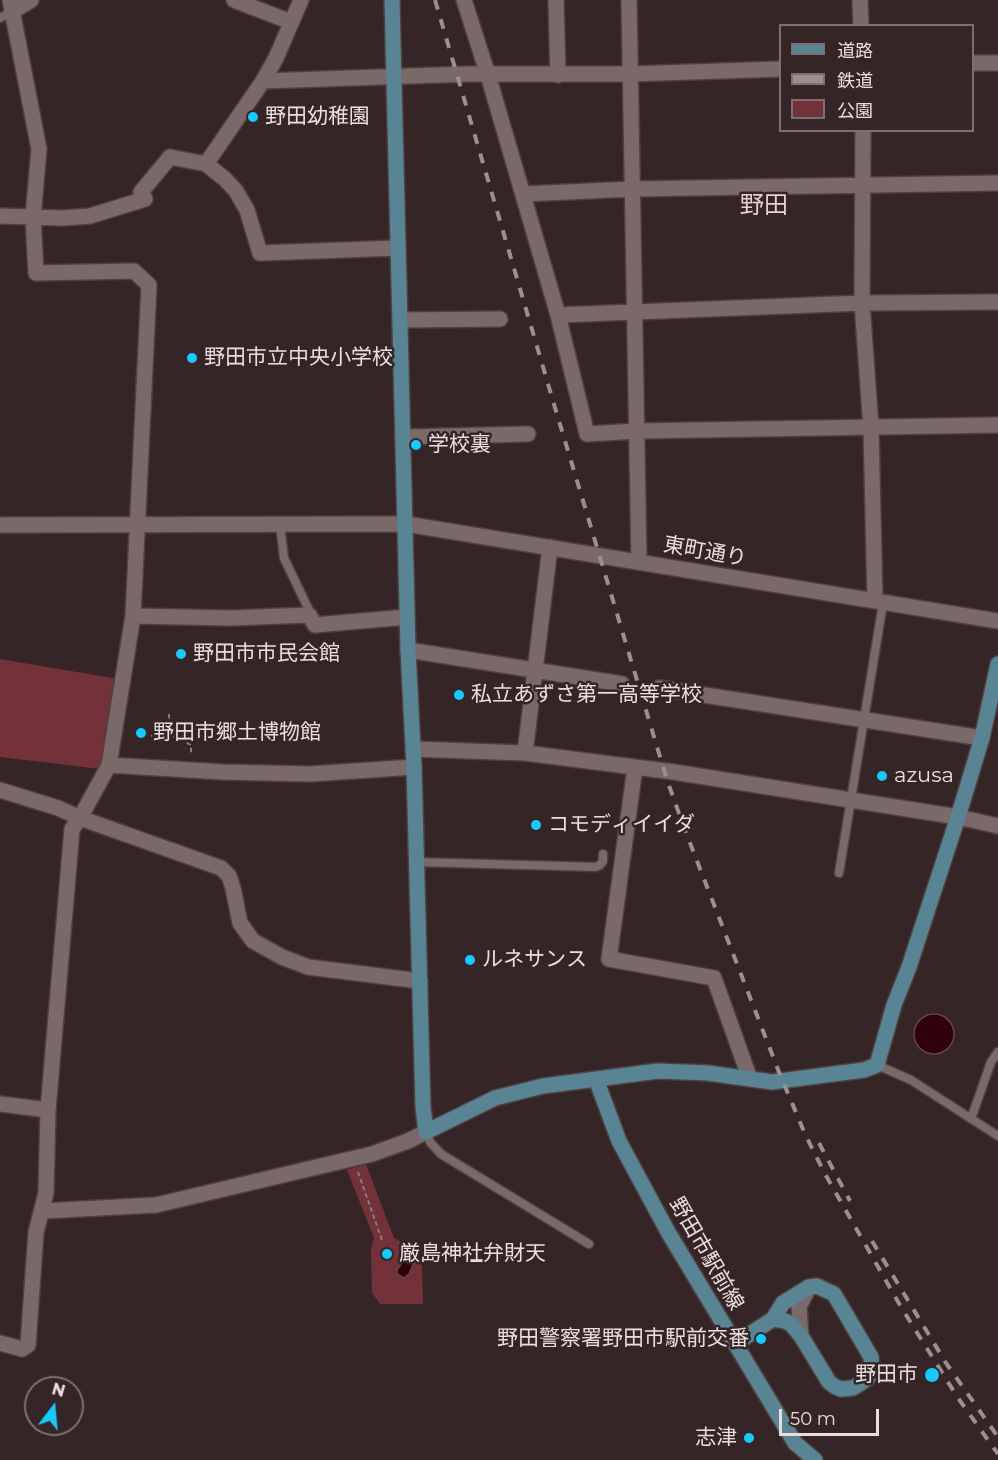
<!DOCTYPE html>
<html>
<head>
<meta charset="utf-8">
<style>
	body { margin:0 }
	#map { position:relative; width:998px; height:1460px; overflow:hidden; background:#362526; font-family:Montserrat,"Noto Sans JP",sans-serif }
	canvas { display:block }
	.legend { position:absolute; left:779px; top:24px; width:195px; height:108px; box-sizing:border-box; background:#362526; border:2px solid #7e6f70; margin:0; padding:8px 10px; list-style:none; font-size:18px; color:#e9dedf }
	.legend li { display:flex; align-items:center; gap:12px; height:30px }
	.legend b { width:30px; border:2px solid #7e6f70 }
	.north { position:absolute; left:24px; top:1376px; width:60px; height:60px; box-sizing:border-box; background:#362526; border:2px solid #7e6f70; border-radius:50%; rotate:16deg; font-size:16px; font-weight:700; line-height:24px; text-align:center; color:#e9dedf }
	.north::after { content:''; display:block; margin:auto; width:21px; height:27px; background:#17cafb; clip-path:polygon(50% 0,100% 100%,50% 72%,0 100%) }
	.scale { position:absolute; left:779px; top:1409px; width:100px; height:27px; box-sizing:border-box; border:3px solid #e9dedf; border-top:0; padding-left:8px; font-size:18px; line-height:21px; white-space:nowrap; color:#e9dedf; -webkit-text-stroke:4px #362526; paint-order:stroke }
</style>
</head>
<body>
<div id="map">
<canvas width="998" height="1460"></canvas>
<ul class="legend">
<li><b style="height:8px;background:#588494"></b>道路</li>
<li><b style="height:8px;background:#9c8f90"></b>鉄道</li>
<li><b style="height:16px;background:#73313a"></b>公園</li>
</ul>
<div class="north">N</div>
<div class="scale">50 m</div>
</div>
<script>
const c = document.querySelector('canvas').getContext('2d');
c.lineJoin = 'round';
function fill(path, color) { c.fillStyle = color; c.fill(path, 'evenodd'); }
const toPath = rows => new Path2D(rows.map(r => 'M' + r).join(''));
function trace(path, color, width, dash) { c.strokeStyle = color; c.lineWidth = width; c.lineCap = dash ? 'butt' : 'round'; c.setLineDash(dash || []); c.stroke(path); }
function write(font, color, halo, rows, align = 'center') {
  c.font = font + ' Montserrat,"Noto Sans JP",sans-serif'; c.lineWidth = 5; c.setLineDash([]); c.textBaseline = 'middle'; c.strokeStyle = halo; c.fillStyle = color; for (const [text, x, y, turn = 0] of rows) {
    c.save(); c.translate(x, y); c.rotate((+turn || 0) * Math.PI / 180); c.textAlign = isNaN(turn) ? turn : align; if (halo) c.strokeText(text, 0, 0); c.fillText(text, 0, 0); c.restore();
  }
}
fill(toPath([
	[0,659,118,679,104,762,100,769,0,757],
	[366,1164,394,1238,416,1250,422,1267,423,1304,380,1304,372,1293,371,1249,374,1238,347,1170]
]), '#73313a');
const water = toPath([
	'914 1034a20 20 0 1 1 40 0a20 20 0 1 1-40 0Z',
	[407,1255,412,1255,410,1261,413,1265,409,1274,404,1278,397,1274,397,1270,407,1255]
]);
fill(water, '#30010b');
trace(water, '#68434b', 1.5);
const lane = toPath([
	[0,18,13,11],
	[280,524,284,558,308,608,309,615],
	[417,862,596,867,600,865,603,861,603,854],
	[839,873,883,603],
	[877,1065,911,1080,998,1136],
	[971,1119,991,1062,998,1052],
	[426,1132,430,1142,441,1154,589,1244]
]);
const street = toPath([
	[234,0,291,22],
	[464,0,488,75,558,315,587,434,637,431,998,425],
	[556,0,558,75],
	[629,0,639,562],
	[860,0,861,26],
	[13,11,31,0],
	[972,63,998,63],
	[263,81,469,74,630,74,780,69],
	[863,130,862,303,871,428,875,601],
	[206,164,263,81,276,58,301,0],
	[523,194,632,189,998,183],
	[0,216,63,218,90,216,145,199,141,192,170,157,206,164,225,179,236,191,247,210,260,253,398,248],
	[558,315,862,303,998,302],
	[400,320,500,319],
	[403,437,528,434],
	[0,525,406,524,998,621],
	[133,616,231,618,309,615,315,625,407,617],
	[408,650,622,684],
	[659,688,982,738],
	[413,749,525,753,674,772,958,817,998,826],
	[525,753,550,547],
	[109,765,223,772,310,774,414,767],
	[635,767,609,959,714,978,750,1079],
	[0,790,58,808,80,818,221,868,229,876,233,888,240,923,253,941,282,957,308,967,420,981],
	[0,1104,48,1110],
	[43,1211,156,1205,372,1154,408,1141,426,1132],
	[801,1336,799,1307,809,1287],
	[0,1343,22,1349,28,1345,36,1232,46,1193,48,1110,72,829,80,818,109,765,133,616,149,285,134,271,36,273,33,217,39,149,10,0]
]);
const secondary = toPath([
	[392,0,408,650,414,767,423,1107,426,1132,495,1098,543,1086,658,1071,708,1073,772,1082,864,1070,877,1065,894,1005,909,967,958,817,982,738,998,664],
	[596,1079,619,1141,668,1232,795,1443,815,1460],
	[735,1344,773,1319,783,1303,809,1287,817,1286,834,1294,871,1357,872,1371,868,1378,853,1388,841,1389,834,1386,829,1382,801,1336,791,1324,785,1321,773,1319]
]);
trace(lane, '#4e4041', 11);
trace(street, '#4e4041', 18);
trace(secondary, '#4e4041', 18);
trace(toPath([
	[169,714,170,735,203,726],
	[151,736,170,735,191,745,191,755],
	[358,1172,383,1243]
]), '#8b7c7d', 2, [4.5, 3]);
trace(lane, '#7b6869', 8);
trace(street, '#7b6869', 15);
trace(secondary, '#588494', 15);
trace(toPath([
	[435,0,556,411,667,780,685,830,779,1072,805,1134,825,1174,901,1307,958,1398,998,1454],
	[819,1143,850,1201],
	[872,1241,946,1363,998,1437]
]), '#9c8f90', 4, [10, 10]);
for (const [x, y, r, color] of [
	[253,117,6,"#17cafb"],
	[192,358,6,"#17cafb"],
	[416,445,6,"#17cafb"],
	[181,654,6,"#17cafb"],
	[459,695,6,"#17cafb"],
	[141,733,6,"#17cafb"],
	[882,776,6,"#17cafb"],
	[536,825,6,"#17cafb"],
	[470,960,6,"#17cafb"],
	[387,1254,6,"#17cafb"],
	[761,1339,6,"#17cafb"],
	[932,1375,8,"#17cafb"],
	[749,1438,6,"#17cafb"]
]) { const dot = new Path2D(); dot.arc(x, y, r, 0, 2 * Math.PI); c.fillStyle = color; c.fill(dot); trace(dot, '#362526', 2); }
write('21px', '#e9dedf', '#362526', [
	["野田幼稚園",265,117],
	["野田市立中央小学校",204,358],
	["学校裏",428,445],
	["野田市市民会館",193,654],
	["私立あずさ第一高等学校",471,695],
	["野田市郷土博物館",153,733],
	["azusa",894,776],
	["コモディイイダ",548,825],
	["ルネサンス",482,960],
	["厳島神社弁財天",399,1254],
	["野田警察署野田市駅前交番",749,1339,"right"],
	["野田市",918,1375,"right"],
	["志津",737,1438,"right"]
], 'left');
write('21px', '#e9dedf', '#362526', [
	["東町通り",705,552,10],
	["野田市駅前線",706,1254,60]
]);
write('24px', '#e5cfd0', '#362526', [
	["野田",764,206]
]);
</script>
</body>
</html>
